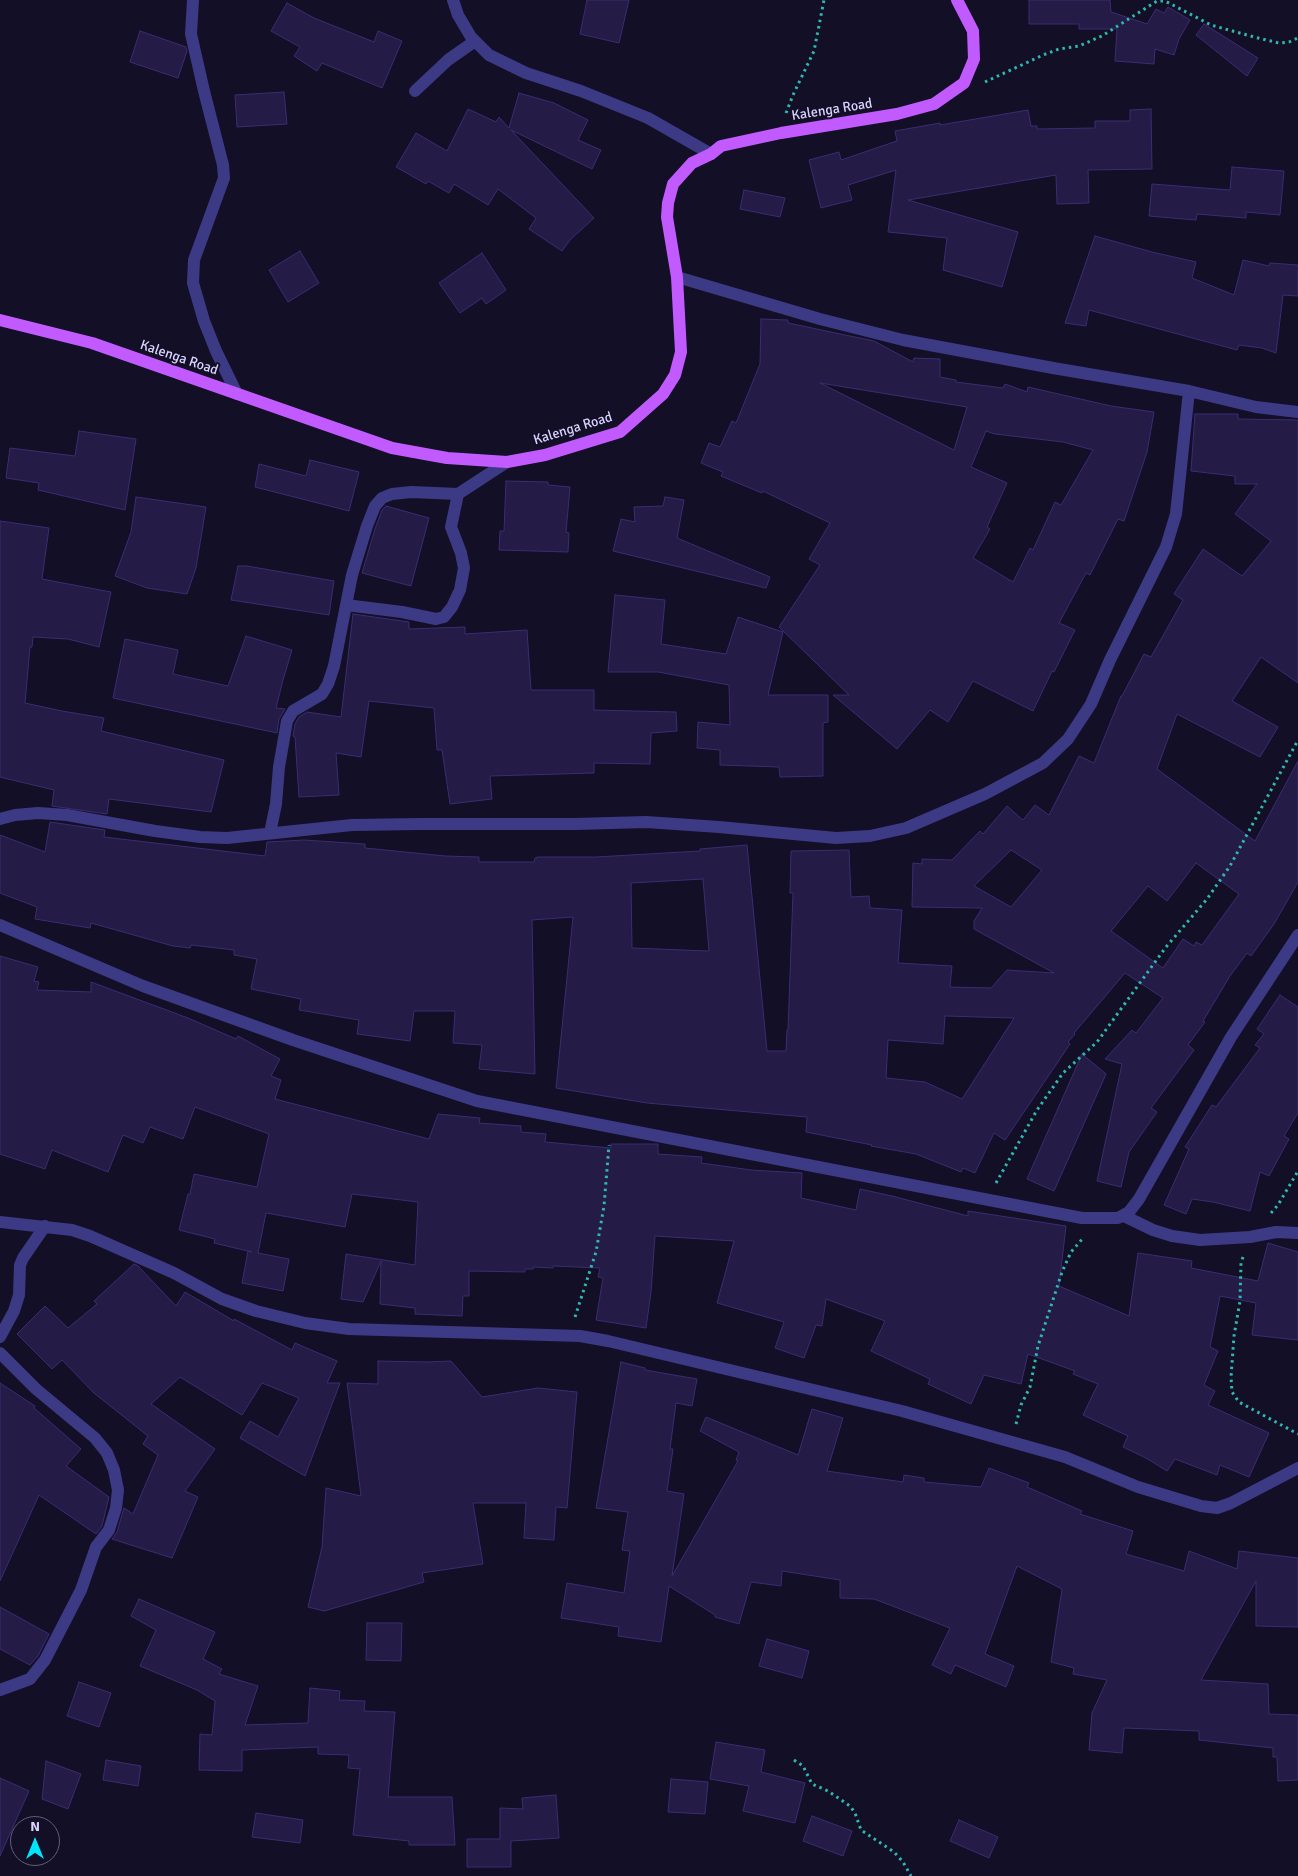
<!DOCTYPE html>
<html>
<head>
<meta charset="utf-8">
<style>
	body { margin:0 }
	#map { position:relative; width:1298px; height:1876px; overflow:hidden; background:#130f26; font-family:Signika,sans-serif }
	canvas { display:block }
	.north { position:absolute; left:10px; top:1816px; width:50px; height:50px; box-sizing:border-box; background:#130f26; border:1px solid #625e7d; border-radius:50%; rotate:0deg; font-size:14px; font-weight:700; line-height:20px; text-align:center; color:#d9d4ff }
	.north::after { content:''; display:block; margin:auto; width:18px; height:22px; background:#00e5ff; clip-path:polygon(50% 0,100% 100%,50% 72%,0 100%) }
</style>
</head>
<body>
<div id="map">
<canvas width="1298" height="1876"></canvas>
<div class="north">N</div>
</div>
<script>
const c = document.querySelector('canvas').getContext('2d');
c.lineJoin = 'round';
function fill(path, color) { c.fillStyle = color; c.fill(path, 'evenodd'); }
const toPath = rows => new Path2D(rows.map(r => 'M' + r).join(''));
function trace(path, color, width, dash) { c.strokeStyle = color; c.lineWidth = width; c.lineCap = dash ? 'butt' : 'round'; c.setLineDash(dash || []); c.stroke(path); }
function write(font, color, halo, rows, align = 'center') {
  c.font = font + ' Signika,sans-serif'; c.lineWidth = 4; c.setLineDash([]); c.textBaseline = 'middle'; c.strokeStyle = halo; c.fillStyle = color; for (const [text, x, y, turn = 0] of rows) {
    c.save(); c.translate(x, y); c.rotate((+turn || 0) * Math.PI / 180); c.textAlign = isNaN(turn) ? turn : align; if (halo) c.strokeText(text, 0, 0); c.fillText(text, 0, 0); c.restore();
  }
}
const building = toPath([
	[587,0,629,0,619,43,580,34,587,0],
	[1029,0,1110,0,1111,12,1147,24,1156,9,1164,13,1168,7,1190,20,1179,39,1174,55,1155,49,1154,64,1115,61,1117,29,1079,29,1079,24,1029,24,1029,0],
	[287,3,314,18,374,42,378,31,402,41,382,88,322,63,317,71,294,56,300,47,271,31,287,3],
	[1204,24,1258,58,1247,76,1196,35,1204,24],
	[140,31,186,47,187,51,178,78,130,62,140,31],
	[284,92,287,124,237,127,235,95,284,92],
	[519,93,554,103,588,120,578,140,601,150,592,169,511,130,594,218,570,240,562,251,529,229,536,218,498,189,488,205,454,184,449,193,428,181,426,184,396,167,416,133,447,151,468,109,496,122,499,117,509,128,519,93],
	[1151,109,1152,169,1088,170,1089,203,1057,204,1056,175,908,200,1018,232,1002,287,943,270,947,238,888,232,896,170,848,185,852,200,821,208,809,160,839,152,841,160,897,141,895,131,940,123,940,125,1028,110,1031,126,1037,126,1037,129,1095,128,1095,121,1130,121,1130,110,1151,109],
	[1232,167,1284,171,1280,215,1246,212,1246,218,1197,214,1196,220,1149,216,1152,184,1230,190,1232,167],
	[744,190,785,198,780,217,740,209,744,190],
	[1095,236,1152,252,1196,262,1192,278,1234,295,1243,260,1269,266,1270,263,1298,265,1298,296,1283,295,1276,353,1262,348,1239,345,1237,350,1089,310,1086,326,1065,323,1095,236],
	[300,251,319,283,288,302,269,270,300,251],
	[482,253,506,290,486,304,482,298,460,313,439,283,482,253],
	[761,319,788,320,788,323,874,341,913,362,914,358,940,359,940,377,956,380,956,382,1003,388,1005,384,1027,392,1028,387,1111,406,1154,412,1147,452,1124,521,1118,519,1090,575,1086,573,1059,623,1075,630,1054,672,1052,671,1033,711,973,681,948,722,930,710,897,749,833,695,849,695,779,627,820,565,809,559,830,523,763,491,762,493,721,476,723,472,701,463,709,443,720,447,732,421,736,423,760,364,761,319],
	[820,383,967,407,954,450,820,383],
	[986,431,995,434,1063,442,1093,450,1061,505,1055,502,1033,550,1030,548,1013,582,973,558,990,529,987,527,1007,483,971,467,986,431],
	[1195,414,1238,414,1238,419,1298,420,1298,683,1261,657,1232,701,1278,727,1260,757,1177,714,1157,769,1255,841,1298,761,1298,882,1274,924,1251,956,1247,953,1230,976,1203,1021,1205,1022,1188,1045,1194,1050,1151,1108,1157,1112,1129,1152,1121,1187,1097,1181,1122,1064,1105,1059,1132,1030,1136,1033,1163,998,1125,973,1074,1033,1075,1034,1068,1042,1070,1044,1005,1140,994,1133,975,1173,963,1168,961,1172,916,1154,871,1146,872,1145,806,1132,807,1117,647,1103,556,1088,573,917,532,920,535,1074,479,1069,482,1045,453,1043,455,1011,414,1011,410,1041,357,1034,359,1020,299,1010,301,999,251,989,257,959,234,955,234,950,191,945,190,948,173,946,91,923,90,928,35,919,37,907,0,893,0,835,45,852,50,822,105,830,104,837,265,856,267,842,304,840,365,844,365,848,445,856,479,857,479,862,534,862,535,858,537,858,537,857,596,857,700,851,700,849,747,845,767,1051,786,1051,787,1030,788,1030,793,893,790,893,791,851,849,850,851,897,869,896,870,908,902,910,898,963,952,966,950,987,991,988,1007,970,1054,973,974,929,974,921,982,908,912,907,913,863,922,864,922,859,952,860,980,831,983,834,1007,806,1023,820,1035,805,1049,815,1079,756,1094,763,1121,696,1122,696,1144,654,1151,657,1183,600,1174,594,1203,549,1242,576,1271,541,1235,514,1257,484,1235,484,1235,476,1191,471,1195,414],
	[1011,850,1042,870,1011,907,974,886,1011,850],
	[1196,863,1239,894,1202,945,1196,942,1194,946,1183,939,1163,968,1111,931,1148,886,1167,901,1196,863],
	[703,879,709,951,632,948,631,883,703,879],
	[945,1016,1014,1018,962,1099,925,1082,886,1078,888,1040,943,1044,945,1016],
	[79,431,136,439,125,510,38,490,39,483,6,478,10,448,75,456,79,431],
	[310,460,359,472,349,511,255,487,259,464,306,476,310,460],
	[506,481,548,482,548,485,570,487,566,532,569,533,568,552,499,550,500,531,504,531,506,481],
	[136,497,206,507,196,568,187,594,147,588,115,576,131,532,136,497],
	[665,497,684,500,677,538,770,577,766,588,613,551,621,519,635,522,634,507,663,506,665,497],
	[386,506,429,518,411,586,362,573,375,529,382,510,386,506],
	[0,521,49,528,42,579,111,592,99,647,68,639,33,637,32,647,30,647,25,703,62,711,104,718,101,731,224,760,211,812,109,799,107,814,52,806,54,790,0,777,0,521],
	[238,566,247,566,334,581,329,615,231,600,238,566],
	[615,595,665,600,661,644,726,654,738,617,783,632,768,695,828,695,828,722,823,723,823,776,780,777,779,767,720,765,720,750,697,748,698,722,730,725,729,685,658,672,608,672,615,595],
	[353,614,409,622,409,629,465,627,465,634,527,630,531,690,594,690,594,710,676,712,677,731,651,733,650,764,594,763,594,773,490,776,492,799,450,804,442,750,437,750,434,708,369,701,361,757,336,753,339,795,299,797,295,737,293,736,295,724,299,717,307,712,341,717,353,614],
	[246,636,292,650,283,680,276,708,285,709,279,719,277,733,113,698,125,639,178,650,173,674,228,686,246,636],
	[0,956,38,967,34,981,39,982,37,990,91,992,91,982,188,1018,236,1039,238,1036,280,1059,271,1076,281,1080,275,1099,429,1139,438,1114,480,1118,479,1123,521,1126,521,1132,546,1134,545,1142,611,1148,611,1144,658,1144,658,1154,702,1157,701,1163,751,1170,802,1173,801,1198,856,1210,860,1189,892,1196,968,1216,968,1211,1066,1226,1059,1286,1129,1316,1138,1253,1192,1261,1191,1268,1258,1281,1268,1243,1298,1252,1298,1340,1252,1335,1256,1303,1220,1296,1210,1347,1218,1351,1204,1385,1215,1391,1208,1405,1269,1433,1249,1477,1220,1465,1217,1475,1175,1459,1167,1471,1146,1458,1123,1447,1128,1436,1083,1415,1098,1384,1073,1374,1075,1371,1028,1354,1021,1384,984,1375,971,1404,928,1384,930,1379,871,1351,885,1321,826,1299,822,1326,816,1325,804,1358,775,1348,784,1322,717,1303,734,1241,655,1236,651,1292,646,1328,596,1320,603,1278,598,1277,600,1268,553,1266,553,1268,533,1267,533,1269,525,1269,525,1272,469,1271,469,1296,463,1296,462,1316,415,1314,415,1308,380,1304,381,1261,363,1302,341,1299,346,1254,415,1265,418,1202,352,1194,345,1227,266,1213,258,1253,289,1259,283,1291,242,1283,248,1251,252,1252,214,1243,215,1239,179,1230,188,1194,190,1194,194,1174,257,1187,269,1134,195,1107,183,1139,150,1127,143,1143,123,1135,108,1172,52,1150,45,1169,0,1154,0,956],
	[1280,995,1298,1007,1298,1113,1284,1136,1289,1139,1269,1176,1260,1172,1250,1211,1213,1202,1192,1199,1186,1214,1164,1205,1189,1149,1185,1147,1212,1105,1216,1107,1260,1048,1255,1045,1264,1034,1257,1029,1280,995],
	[1082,1054,1106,1074,1054,1191,1027,1179,1082,1054],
	[134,1264,138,1266,176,1306,185,1292,234,1321,234,1319,292,1350,295,1343,337,1361,327,1383,340,1383,305,1476,240,1438,250,1421,278,1437,299,1398,262,1383,242,1415,180,1377,151,1404,215,1449,185,1491,198,1497,172,1558,112,1539,117,1532,124,1508,133,1514,158,1455,143,1444,148,1436,94,1393,62,1360,52,1369,17,1334,45,1306,68,1328,97,1304,94,1301,134,1264],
	[378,1361,427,1362,451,1361,482,1397,538,1388,577,1392,567,1508,556,1507,554,1540,524,1538,526,1503,473,1503,483,1564,422,1573,424,1582,324,1611,308,1607,322,1547,326,1488,361,1496,347,1383,378,1384,378,1361],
	[621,1362,645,1368,645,1370,697,1379,692,1406,676,1403,670,1449,673,1449,667,1491,684,1494,672,1576,738,1461,736,1460,739,1452,700,1431,706,1417,798,1455,812,1409,843,1418,827,1471,903,1482,904,1475,924,1478,924,1482,981,1487,989,1468,1029,1483,1027,1487,1082,1511,1080,1514,1133,1531,1126,1554,1184,1571,1189,1551,1237,1569,1239,1551,1298,1558,1298,1627,1256,1626,1256,1581,1201,1680,1268,1684,1269,1714,1298,1715,1298,1780,1278,1781,1277,1757,1273,1757,1273,1748,1199,1740,1199,1731,1124,1728,1122,1753,1089,1750,1092,1713,1107,1680,1073,1674,1074,1668,1051,1662,1062,1589,1017,1566,985,1654,1014,1666,1006,1687,955,1665,951,1674,932,1665,950,1628,874,1599,840,1598,840,1580,782,1571,781,1586,751,1582,739,1624,715,1617,715,1615,669,1586,661,1642,618,1636,619,1627,561,1618,567,1583,624,1593,630,1551,622,1550,628,1512,596,1508,621,1362],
	[0,1383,35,1406,34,1408,81,1449,66,1466,109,1497,102,1526,96,1534,39,1495,0,1581,0,1383],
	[139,1599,215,1632,203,1659,222,1669,219,1674,258,1686,245,1725,308,1723,310,1688,340,1691,339,1700,365,1701,364,1711,395,1712,388,1797,452,1797,455,1845,409,1845,409,1841,353,1835,360,1769,348,1768,349,1755,318,1754,318,1747,242,1750,242,1771,199,1770,200,1734,212,1735,215,1701,197,1690,140,1666,156,1630,131,1616,139,1599],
	[0,1607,49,1634,38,1656,30,1665,0,1649,0,1607],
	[367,1623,402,1623,401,1661,366,1660,367,1623],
	[767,1639,809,1651,802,1678,759,1666,767,1639],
	[79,1682,111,1693,99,1727,67,1716,79,1682],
	[716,1742,765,1750,761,1772,805,1783,795,1823,743,1811,749,1786,710,1779,716,1742],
	[106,1760,141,1766,138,1786,103,1780,106,1760],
	[46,1761,81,1774,68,1809,42,1799,46,1761],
	[0,1778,29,1791,0,1856,0,1778],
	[671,1779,708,1782,705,1814,668,1812,671,1779],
	[556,1795,559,1838,511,1841,511,1867,467,1867,467,1839,500,1839,500,1808,523,1809,522,1798,556,1795],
	[256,1813,303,1820,300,1843,252,1837,256,1813],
	[812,1816,852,1831,843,1856,803,1841,812,1816],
	[959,1820,998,1837,989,1858,950,1841,959,1820]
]);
fill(building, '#241b47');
trace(building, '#3b2d73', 1);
trace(toPath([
	[985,82,1043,55,1059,49,1079,46,1102,36,1157,1,1164,1,1169,3,1211,25,1254,37,1279,43,1289,42,1298,38],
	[786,113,793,95,814,51,824,0],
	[996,1183,1037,1110,1063,1073,1097,1042,1166,947,1207,899,1230,866,1298,740],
	[1271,1213,1278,1205,1298,1171],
	[1243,1257,1241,1263,1240,1301,1234,1336,1231,1377,1232,1392,1239,1402,1298,1434],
	[575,1317,596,1252,604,1206,609,1145],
	[1016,1424,1021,1405,1030,1387,1038,1346,1062,1272,1071,1252,1084,1237],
	[794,1760,803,1766,812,1784,828,1791,850,1806,855,1813,861,1830,894,1852,903,1862,911,1876]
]), '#2fb8b0', 3, [2.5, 4]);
trace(toPath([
	[193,0,191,34,204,91,223,165,224,178,194,260,193,283,204,321,216,351,237,394],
	[453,0,458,15,471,37,489,55,526,73,581,91,648,118,711,154],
	[415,91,448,60,475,41],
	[677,277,820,319,903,340,1053,368,1189,391,1256,407,1298,412],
	[346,605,402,612,436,619,444,617,452,607,460,590,464,568,461,553,451,527,458,494,507,462],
	[0,819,15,815,38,813,67,815,155,831,200,837,227,838,352,825,419,824,575,824,646,822,719,827,836,838,870,836,906,828,985,794,1043,763,1068,739,1091,704,1110,660,1166,547,1176,514,1189,391],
	[270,833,276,804,279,767,287,721,293,711,322,694,328,684,334,666,352,575,367,526,375,506,382,498,392,494,411,492,458,494],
	[0,925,143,986,293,1040,477,1101,1082,1218,1118,1218,1129,1212,1139,1199,1231,1037,1298,935],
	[1124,1216,1153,1230,1172,1236,1200,1240,1250,1237,1276,1232,1298,1233],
	[0,1222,72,1230,90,1236,174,1273,222,1299,256,1311,305,1323,349,1329,580,1336,608,1341,902,1411,1065,1457,1138,1487,1201,1506,1217,1508,1231,1503,1298,1468],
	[0,1337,14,1311,19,1295,20,1265,23,1258,45,1226],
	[0,1353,36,1389,95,1438,107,1453,114,1470,118,1490,116,1508,109,1530,96,1547,81,1590,45,1660,30,1679,0,1690]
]), '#3d3a85', 12);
trace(toPath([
	[0,320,92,343,392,448,447,458,507,462,545,455,620,432,663,394,675,375,681,352,677,277,667,217,668,203,673,184,692,163,711,154,721,146,781,133,897,114,934,104,964,83,974,59,973,31,957,0]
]), '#c25bff', 12);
write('14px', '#d9d4ff', '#130f26', [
	["Kalenga Road",832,110,-9],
	["Kalenga Road",179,358,19],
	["Kalenga Road",573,429,-17]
]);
</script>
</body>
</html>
